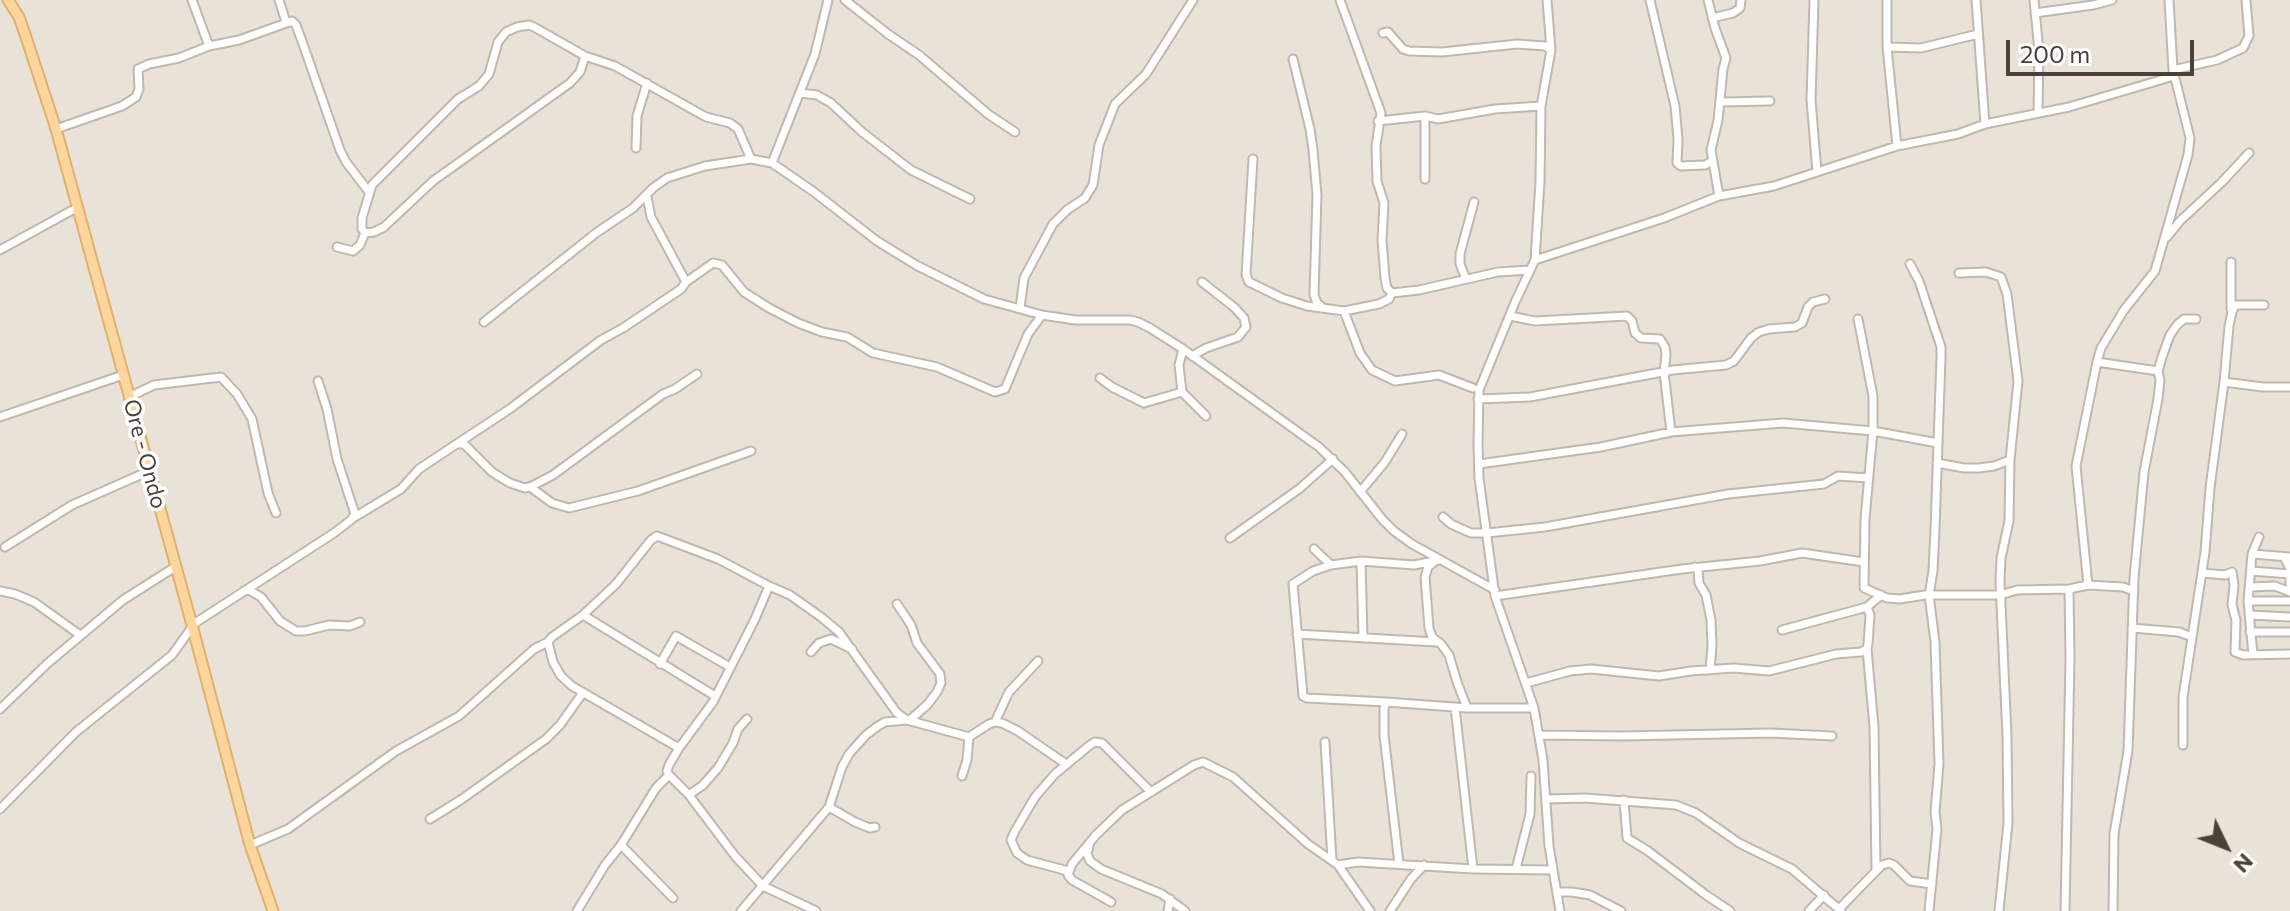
<!DOCTYPE html>
<html>
<head>
<meta charset="utf-8">
<style>
	body { margin:0 }
	#map { position:relative; width:2290px; height:911px; overflow:hidden; background:#f5f1eb; font-family:Commissioner,sans-serif }
	canvas { display:block }
	.north { position:absolute; left:2186px; top:807px; width:80px; height:80px; -webkit-text-stroke:6px #fff; paint-order:stroke; rotate:133deg; font-size:22px; font-weight:700; line-height:32px; text-align:center; color:#4a4139 }
	.north::after { content:''; display:block; margin:auto; width:28px; height:36px; background:#4a4139; clip-path:polygon(50% 0,100% 100%,50% 72%,0 100%) }
	.scale { position:absolute; left:2006px; top:40px; width:188px; height:36px; box-sizing:border-box; border:4px solid #4a4139; border-top:0; padding-left:10px; font-size:24px; line-height:28px; white-space:nowrap; color:#4a4139; -webkit-text-stroke:6px #fff; paint-order:stroke }
</style>
</head>
<body>
<div id="map">
<canvas width="2290" height="911"></canvas>
<div class="north">N</div>
<div class="scale">200 m</div>
</div>
<script>
const c = document.querySelector('canvas').getContext('2d');
c.lineJoin = 'round';
function fill(path, color) { c.fillStyle = color; c.fill(path, 'evenodd'); }
const toPath = rows => new Path2D(rows.map(r => 'M' + r).join(''));
function trace(path, color, width, dash) { c.strokeStyle = color; c.lineWidth = width; c.lineCap = dash ? 'butt' : 'round'; c.setLineDash(dash || []); c.stroke(path); }
function write(font, color, halo, rows, align = 'center') {
  c.font = font + ' Commissioner,sans-serif'; c.lineWidth = 7; c.setLineDash([]); c.textBaseline = 'middle'; c.strokeStyle = halo; c.fillStyle = color; for (const [text, x, y, turn = 0] of rows) {
    c.save(); c.translate(x, y); c.rotate((+turn || 0) * Math.PI / 180); c.textAlign = isNaN(turn) ? turn : align; if (halo) c.strokeText(text, 0, 0); c.fillText(text, 0, 0); c.restore();
  }
}
fill(toPath([
	[0,0,2290,0,2290,911,0,911]
]), '#e9e2d9');
const minor = toPath([
	[192,0,209,46],
	[279,0,286,22],
	[845,0,888,34,919,55,988,114,1015,132],
	[1340,0,1381,113,1376,146,1377,181,1384,203,1382,240,1385,278,1387,288,1392,293],
	[1547,0,1551,50,1541,106,1540,182,1535,260,1516,300,1479,390,1478,443,1479,478,1495,596,1534,708,1543,760,1549,846,1560,911],
	[1650,0,1675,106,1678,139,1677,163,1681,166,1705,165,1712,161],
	[1708,0,1715,28,1726,58,1723,69,1718,120,1711,150,1719,196],
	[1814,0,1811,100,1817,172],
	[1887,0,1887,47,1897,146],
	[1976,0,1985,124],
	[2034,0,2039,51,2038,113],
	[2035,13,2093,5,2112,0],
	[1712,18,1733,13,1740,8,1741,0],
	[1383,33,1388,32,1403,49,1409,51,1442,52,1517,44,1545,46,1551,50],
	[1887,47,1921,48,1978,34],
	[1293,59,1310,129,1313,150,1317,195,1314,295,1317,303,1321,306],
	[2173,70,2217,60,2243,48,2249,36,2246,0],
	[800,93,817,95,831,103,862,132,911,170,970,199],
	[1721,102,1770,101],
	[1378,121,1425,116,1438,119,1495,109,1541,106],
	[56,129,122,106,136,97,139,89,138,69,149,64,179,58,209,46,239,40,292,21,296,25,303,44,340,150,346,162,369,192],
	[636,148,637,116,647,83],
	[1253,159,1246,275,1249,282,1282,298,1307,306,1344,311,1379,304,1389,299,1392,293,1419,290,1498,272,1530,270],
	[772,163,815,54,828,0],
	[1425,179,1425,116],
	[647,197,651,217,686,282],
	[365,233,374,232,384,227,433,181,570,83,580,72,585,56],
	[2167,237,2180,221,2222,182,2249,153],
	[337,247,353,251,360,245,365,233,362,229,362,218,372,185,458,99,479,86,489,74,498,42,506,32,517,27,529,25,534,27,585,56,615,66,706,117,730,123,738,129,751,159],
	[0,250,78,207],
	[1535,260,1664,218,1719,196,1774,186,1897,146,1958,134,1985,124,2069,107,2174,76],
	[2231,262,2231,309],
	[1910,264,1919,281,1941,347,1941,357,1935,529,1933,571,1929,595,1935,642,1939,764,1935,812,1937,829,1929,911],
	[1959,273,1986,272,2001,277,2007,294,2018,381,2010,460,2009,521,2001,558,2000,582,2007,736,2008,823,1999,911],
	[1466,279,1460,264,1460,254,1474,202],
	[1020,308,1024,278,1053,224,1067,210,1085,198,1093,185,1099,145,1115,104,1146,74,1193,0],
	[1344,311,1360,353,1372,370,1395,381,1439,375,1473,388],
	[1510,316,1535,321,1627,316,1632,321,1635,333,1641,338,1660,339,1665,347,1666,355,1664,372,1671,432],
	[1858,319,1873,396,1873,431,1865,519,1864,588,1887,598,1900,599,1925,595,2000,595,2017,590,2069,589,2088,585,2123,587,2134,591],
	[484,322,596,233,633,208,653,188,667,178,705,166,751,159,772,163,814,192,877,241,916,265,984,299,1042,315,1075,320,1130,320,1138,322,1150,328,1183,349,1319,447,1345,472,1382,519,1394,531,1412,544,1495,590],
	[1183,349,1179,365,1182,392,1206,416],
	[1192,356,1206,348,1238,337,1246,327,1244,318,1235,308,1202,282],
	[2097,362,2158,371],
	[1100,378,1112,387,1144,403,1182,392],
	[2224,382,2263,387,2290,387],
	[129,397,154,385,221,377,237,394,252,419,268,493,276,513],
	[1478,399,1530,397,1673,370,1726,365,1734,361,1751,338,1759,332,1769,329,1795,327,1802,323,1808,307,1813,302,1825,299],
	[0,417,123,375],
	[458,444,464,444,492,472,510,483,525,488,530,487,553,475,663,394,675,389,697,374],
	[1937,463,1964,468,1979,468,1994,466,2010,460],
	[1479,464,1601,447,1671,432,1783,423,1873,431,1938,443],
	[530,487,552,503,569,508,638,491,751,451],
	[1360,492,1385,462,1402,434],
	[1443,517,1451,524,1462,529,1471,533,1487,533,1545,527,1728,494,1824,484,1838,476,1868,478],
	[353,518,401,489,419,469,431,461,511,408,601,340,623,328,681,289,686,282,713,263,722,265,744,292,769,308,798,323,822,332,847,337,873,353,937,367,995,392,1005,389,1028,334,1042,315],
	[1230,538,1299,489,1333,459],
	[5,547,72,505,149,471],
	[1314,549,1331,565],
	[2252,554,2290,557],
	[2284,557,2290,569,2290,587],
	[1361,561,1363,638],
	[1435,561,1428,567,1425,577,1429,628,1432,637,1441,644,1449,655,1457,682,1467,708],
	[1695,567,1698,569,1699,583,1706,595,1711,620,1712,646,1710,670],
	[2251,571,2290,574],
	[2202,573,2225,575,2232,572,2234,585,2232,605,2236,620,2235,652,2243,655,2290,654],
	[2088,585,2076,466,2097,362,2101,348,2124,310,2155,271,2188,155,2190,138,2173,70,2169,0],
	[2250,587,2275,586,2290,592],
	[0,591,15,594,34,602,80,635],
	[244,591,249,590,261,597,280,621,296,631,305,631,329,625,350,626,360,622],
	[1495,596,1682,569,1760,561,1802,553,1864,562],
	[2248,601,2290,601],
	[583,615,715,696],
	[2249,615,2290,617],
	[192,625,334,533,351,520,355,514,337,459,327,409,318,381],
	[2132,628,2179,632,2192,637],
	[1782,630,1867,607],
	[2250,632,2290,632],
	[1297,634,1436,642],
	[548,642,553,662,561,676,572,686,679,748],
	[1867,649,1874,727,1876,870],
	[811,652,819,643,831,639,852,649],
	[2253,655,2248,601,2252,554,2259,537],
	[660,664,676,636,730,667],
	[1526,683,1570,671,1591,669,1659,676,1691,671,1734,668,1769,671,1836,654,1861,652,1867,649,1868,644,1870,615,1867,607,1881,595],
	[1386,702,1307,698,1303,696,1293,584,1313,571,1331,565,1361,561,1414,565,1439,560],
	[1455,707,1473,869],
	[0,709,48,663,123,600,175,567],
	[995,722,1009,692,1038,661],
	[1539,735,1622,736,1771,733,1832,736],
	[969,737,989,724,995,722,1002,723,1018,731,1066,764],
	[1325,742,1332,860],
	[2183,745,2183,697,2205,552,2210,488,2224,382,2229,326,2232,312,2235,305,2264,305],
	[669,775,689,795,735,856,763,886,816,911],
	[962,776,967,760,969,737],
	[689,795,703,785,718,768,733,743,738,729,747,719],
	[1548,799,1585,798,1676,805,1696,813,1739,843,1792,869,1841,911],
	[1624,800,1627,838,1648,851,1706,895,1730,911],
	[829,807,855,822,870,828,875,827],
	[0,809,76,732,172,655,192,627],
	[430,819,462,799,546,739,560,725,582,694],
	[250,845,288,829,396,751,459,716,534,649,548,642,552,637,583,615,616,584,651,540,657,536,718,559,769,586,790,595,821,617,839,632,897,713,907,720,911,719,927,705,937,692,941,683,940,674,917,643,911,625,897,604],
	[621,845,673,898],
	[1089,846,1087,854,1090,861,1101,869,1162,894,1185,911],
	[1399,864,1384,735,1384,709,1386,702,1467,708,1534,708],
	[1338,865,1358,862,1473,869,1553,870],
	[1516,869,1530,814,1531,776],
	[1068,871,1027,860,1017,853,1011,840,1015,831,1035,797,1055,774,1090,745,1095,742,1102,743,1151,792],
	[1557,892,1572,892,1590,895,1621,911],
	[1111,902,1072,880,1068,875,1072,864,1096,835,1122,810,1194,765,1203,762,1233,777,1308,844,1338,865,1370,911],
	[1839,909,1882,865,1889,863,1894,865,1910,881,1932,884],
	[577,911,605,865,621,845,656,788,669,775,667,771,669,765,679,748,713,702,755,619,769,586],
	[741,911,829,807,842,767,849,754,866,735,878,726,885,722,907,720,969,737],
	[1168,911,1170,899],
	[1390,911,1411,879,1424,865],
	[1809,911,1824,895],
	[2065,911,2070,659,2069,589],
	[2113,911,2114,834,2128,751,2134,578,2144,472,2158,399,2160,380,2158,371,2162,357,2170,335,2177,325,2184,319,2196,319]
]);
const major = toPath([
	[8,0,19,17,26,37,56,129,192,625,250,845,273,911]
]);
trace(minor, '#c1b7ad', 11);
trace(major, '#e3b06c', 13);
trace(minor, '#fff', 7);
trace(major, '#fdd59d', 9);
write('22px', '#4a4139', '#fff', [
	["Ore - Ondo",145,454,75]
]);
</script>
</body>
</html>
